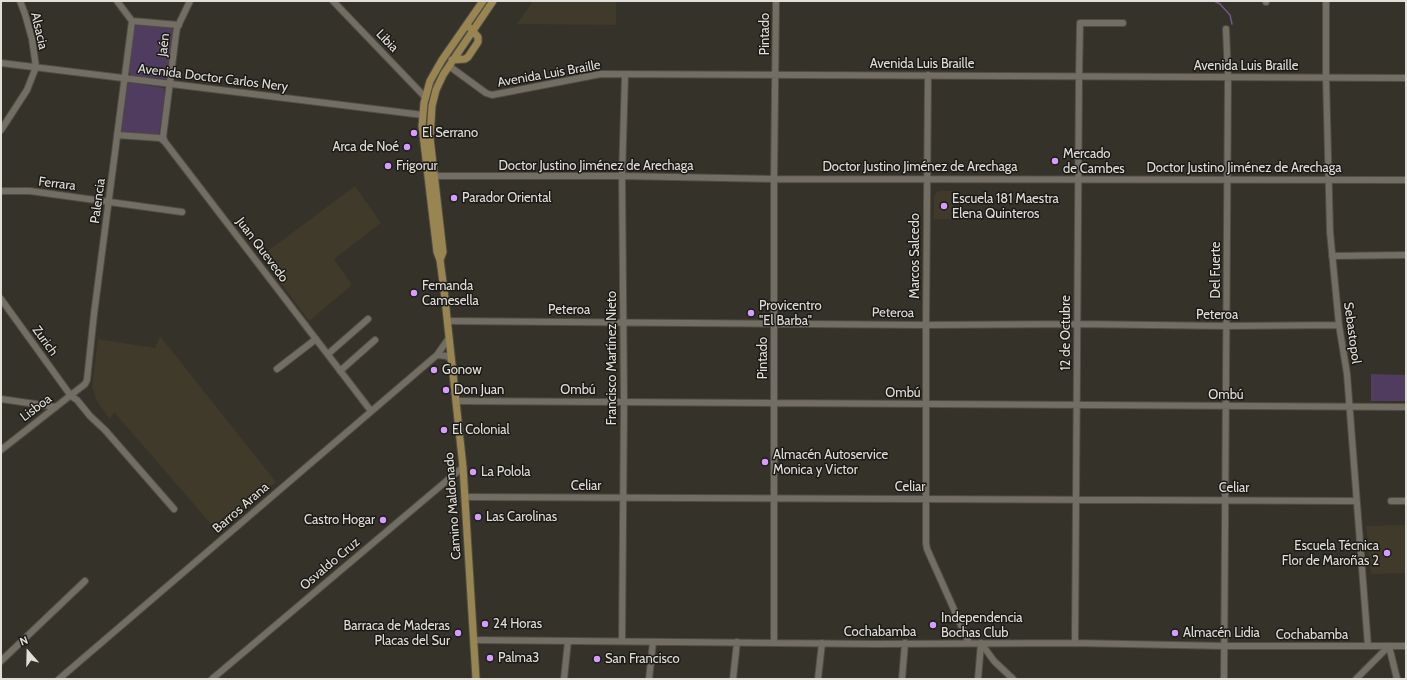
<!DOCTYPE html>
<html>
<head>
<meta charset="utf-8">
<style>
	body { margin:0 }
	#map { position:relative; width:1407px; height:680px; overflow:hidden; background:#353229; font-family:Cabin,sans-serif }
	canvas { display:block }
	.frame { position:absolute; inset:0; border:2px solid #e1dfd9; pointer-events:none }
	.north { position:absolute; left:8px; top:632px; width:40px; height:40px; -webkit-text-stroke:3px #1b1a16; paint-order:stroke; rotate:340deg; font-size:11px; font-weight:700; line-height:16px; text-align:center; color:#e1dfd9 }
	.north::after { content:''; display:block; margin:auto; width:14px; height:18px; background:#e1dfd9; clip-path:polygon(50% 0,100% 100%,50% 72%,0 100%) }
</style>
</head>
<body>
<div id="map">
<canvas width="1407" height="680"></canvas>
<div class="frame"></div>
<div class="north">N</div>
</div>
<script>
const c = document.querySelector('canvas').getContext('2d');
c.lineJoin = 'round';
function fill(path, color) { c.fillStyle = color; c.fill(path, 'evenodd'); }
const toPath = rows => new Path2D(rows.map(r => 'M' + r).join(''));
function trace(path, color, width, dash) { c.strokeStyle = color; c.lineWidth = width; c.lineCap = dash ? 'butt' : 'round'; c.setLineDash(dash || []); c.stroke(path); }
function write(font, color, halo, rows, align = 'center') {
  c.font = font + ' Cabin,sans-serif'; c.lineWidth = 3; c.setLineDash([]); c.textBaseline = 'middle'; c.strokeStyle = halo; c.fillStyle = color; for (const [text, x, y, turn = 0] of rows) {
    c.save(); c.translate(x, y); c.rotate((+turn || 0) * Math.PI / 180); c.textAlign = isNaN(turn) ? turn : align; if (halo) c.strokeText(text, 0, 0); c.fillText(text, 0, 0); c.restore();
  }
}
fill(toPath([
	[533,1,616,1,616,25,517,24],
	[355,186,381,223,334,259,352,285,309,321,261,256],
	[940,191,954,191,953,219,934,219,934,196,937,192],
	[160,336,276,482,218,532,114,412,110,419,98,403,92,387,98,339,155,348],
	[1406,525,1406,573,1371,574,1366,526]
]), '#403a2b');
fill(toPath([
	[138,24,169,26,173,29,168,78,165,79,132,76,130,74,129,72,130,56,134,28],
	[468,29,469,30,444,67,434,86,430,100,427,119,427,131,430,163,425,126,428,98,439,72],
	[128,82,164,88,165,93,159,135,121,133],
	[1371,374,1406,375,1406,401,1371,401]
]), '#4f3c5f');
trace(toPath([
	[1214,1,1220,4,1230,15,1232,24]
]), '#725689', 1.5);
const minor = toPath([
	[117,1,132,21,179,25],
	[333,1,425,97],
	[1266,1,1266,2],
	[1326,1,1326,77,1330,232,1339,325,1347,374,1368,646],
	[1,63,423,115],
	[449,66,486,93,492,95,601,74,1406,78],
	[928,75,926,325,926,543,927,549,969,643],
	[1,130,27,90,36,67,32,39,25,14,20,1],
	[117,135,160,138,165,142,371,411],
	[165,142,163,137,176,34,177,28,190,1],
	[431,176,622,176,774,179,1406,180],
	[1,191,30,191,182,212],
	[1332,256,1406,255],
	[1,299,71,396,77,400,90,416,105,430,174,509],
	[447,321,926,325,1077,324,1226,326,1339,325],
	[328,354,368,319],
	[437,355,447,356,452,361],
	[277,369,316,339],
	[340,371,375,340],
	[1,399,56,407],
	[456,401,1406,407],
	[1,450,85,384,87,380,94,314,132,21],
	[465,497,1356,501],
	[1391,501,1406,501],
	[474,640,877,644,1075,643,1225,646,1406,646],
	[622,641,624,401,622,176,625,75],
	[774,642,774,179,776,1],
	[981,643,994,661,1013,679],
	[1075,643,1079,76,1080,23,1123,23],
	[1389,646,1397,679],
	[1,661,85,581],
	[59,679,437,355,449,338],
	[212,679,463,467],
	[564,679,568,641],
	[649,679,653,642],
	[733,679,737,642],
	[818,679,822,643],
	[902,679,905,643],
	[978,679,981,643],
	[1224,679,1228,77,1226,29],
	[1356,679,1389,646]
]);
const major = toPath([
	[452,60,465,59,468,57,478,42,478,37,470,28],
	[440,260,443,252,430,138,432,106,436,90,443,75,493,1],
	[476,679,463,467,444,290,440,260,437,252,422,126,424,103,430,81,442,60,483,1]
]);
trace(minor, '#504d46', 8);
trace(major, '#504d46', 9);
trace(minor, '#726e64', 6);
trace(major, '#988551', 7);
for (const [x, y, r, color] of [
	[414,133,4,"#d39cfd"],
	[407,147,4,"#d39cfd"],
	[1055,161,4,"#d39cfd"],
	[388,166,4,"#d39cfd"],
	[454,198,4,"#d39cfd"],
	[944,206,4,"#d39cfd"],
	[414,293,4,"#d39cfd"],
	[751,313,4,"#d39cfd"],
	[434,370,4,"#d39cfd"],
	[446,390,4,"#d39cfd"],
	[444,430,4,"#d39cfd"],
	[765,462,4,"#d39cfd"],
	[473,472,4,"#d39cfd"],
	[478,517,4,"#d39cfd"],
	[383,520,4,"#d39cfd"],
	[1387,553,4,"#d39cfd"],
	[485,624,4,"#d39cfd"],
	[933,625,4,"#d39cfd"],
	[458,633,4,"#d39cfd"],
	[1175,633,4,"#d39cfd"],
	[490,658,4,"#d39cfd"],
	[597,659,4,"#d39cfd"]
]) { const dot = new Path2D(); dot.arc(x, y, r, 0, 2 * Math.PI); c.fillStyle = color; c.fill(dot); trace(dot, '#1b1a16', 1.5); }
write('13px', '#e1dfd9', '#1b1a16', [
	["Alsacia",39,31,77],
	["Pintado",765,34,-90],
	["Libia",387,41,46],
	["Jaén",164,45,-83],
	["Avenida Luis Braille",922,64],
	["Avenida Luis Braille",1246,66],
	["Avenida Luis Braille",549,74,-10],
	["Avenida Doctor Carlos Nery",213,78,7],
	["Doctor Justino Jiménez de Arechaga",596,166],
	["Doctor Justino Jiménez de Arechaga",920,167],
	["Doctor Justino Jiménez de Arechaga",1244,168],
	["Ferrara",57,184,7],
	["Palencia",98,201,-82],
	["Juan Quevedo",262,250,53],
	["Marcos Salcedo",915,256,-90],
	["Del Fuerte",1216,270,-90],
	["Peteroa",569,310],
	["Peteroa",893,313,1],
	["Peteroa",1217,315],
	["12 de Octubre",1066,333,-90],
	["Sebastopol",1352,333,82],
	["Zurich",45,341,54],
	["Francisco Martínez Nieto",612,358,-90],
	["Pintado",763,358,-90],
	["Ombú",578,390],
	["Ombú",903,393],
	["Ombú",1226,395],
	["Lisboa",36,408,-37],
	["Celiar",586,486],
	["Celiar",910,487],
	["Celiar",1234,488],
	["Camino Maldonado",453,506,-94],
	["Barros Arana",241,508,-41],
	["Osvaldo Cruz",330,564,-40],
	["Cochabamba",880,632],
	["Cochabamba",1312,635]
]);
write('13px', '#e1dfd9', '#1b1a16', [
	["El Serrano",422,133],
	["Arca de Noé",399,147,"right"],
	["Mercado",1063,154],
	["de Cambes",1063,169],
	["Frigorur",396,166],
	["Parador Oriental",462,198],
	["Escuela 181 Maestra",952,199],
	["Elena Quinteros",952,214],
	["Femanda",422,286],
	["Camesella",422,301],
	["Provicentro",759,306],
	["\"El Barba\"",759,321],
	["Gonow",442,370],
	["Don Juan",454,390],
	["El Colonial",452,430],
	["Almacén Autoservice",773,455],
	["Monica y Victor",773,470],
	["La Polola",481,472],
	["Las Carolinas",486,517],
	["Castro Hogar",375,520,"right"],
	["Escuela Técnica",1379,546,"right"],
	["Flor de Maroñas 2",1379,561,"right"],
	["Independencia",941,618],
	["Bochas Club",941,633],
	["24 Horas",493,624],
	["Barraca de Maderas",450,626,"right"],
	["Placas del Sur",450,641,"right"],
	["Almacén Lidia",1183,633],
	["Palma3",498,658],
	["San Francisco",605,659]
], 'left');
</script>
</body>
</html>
